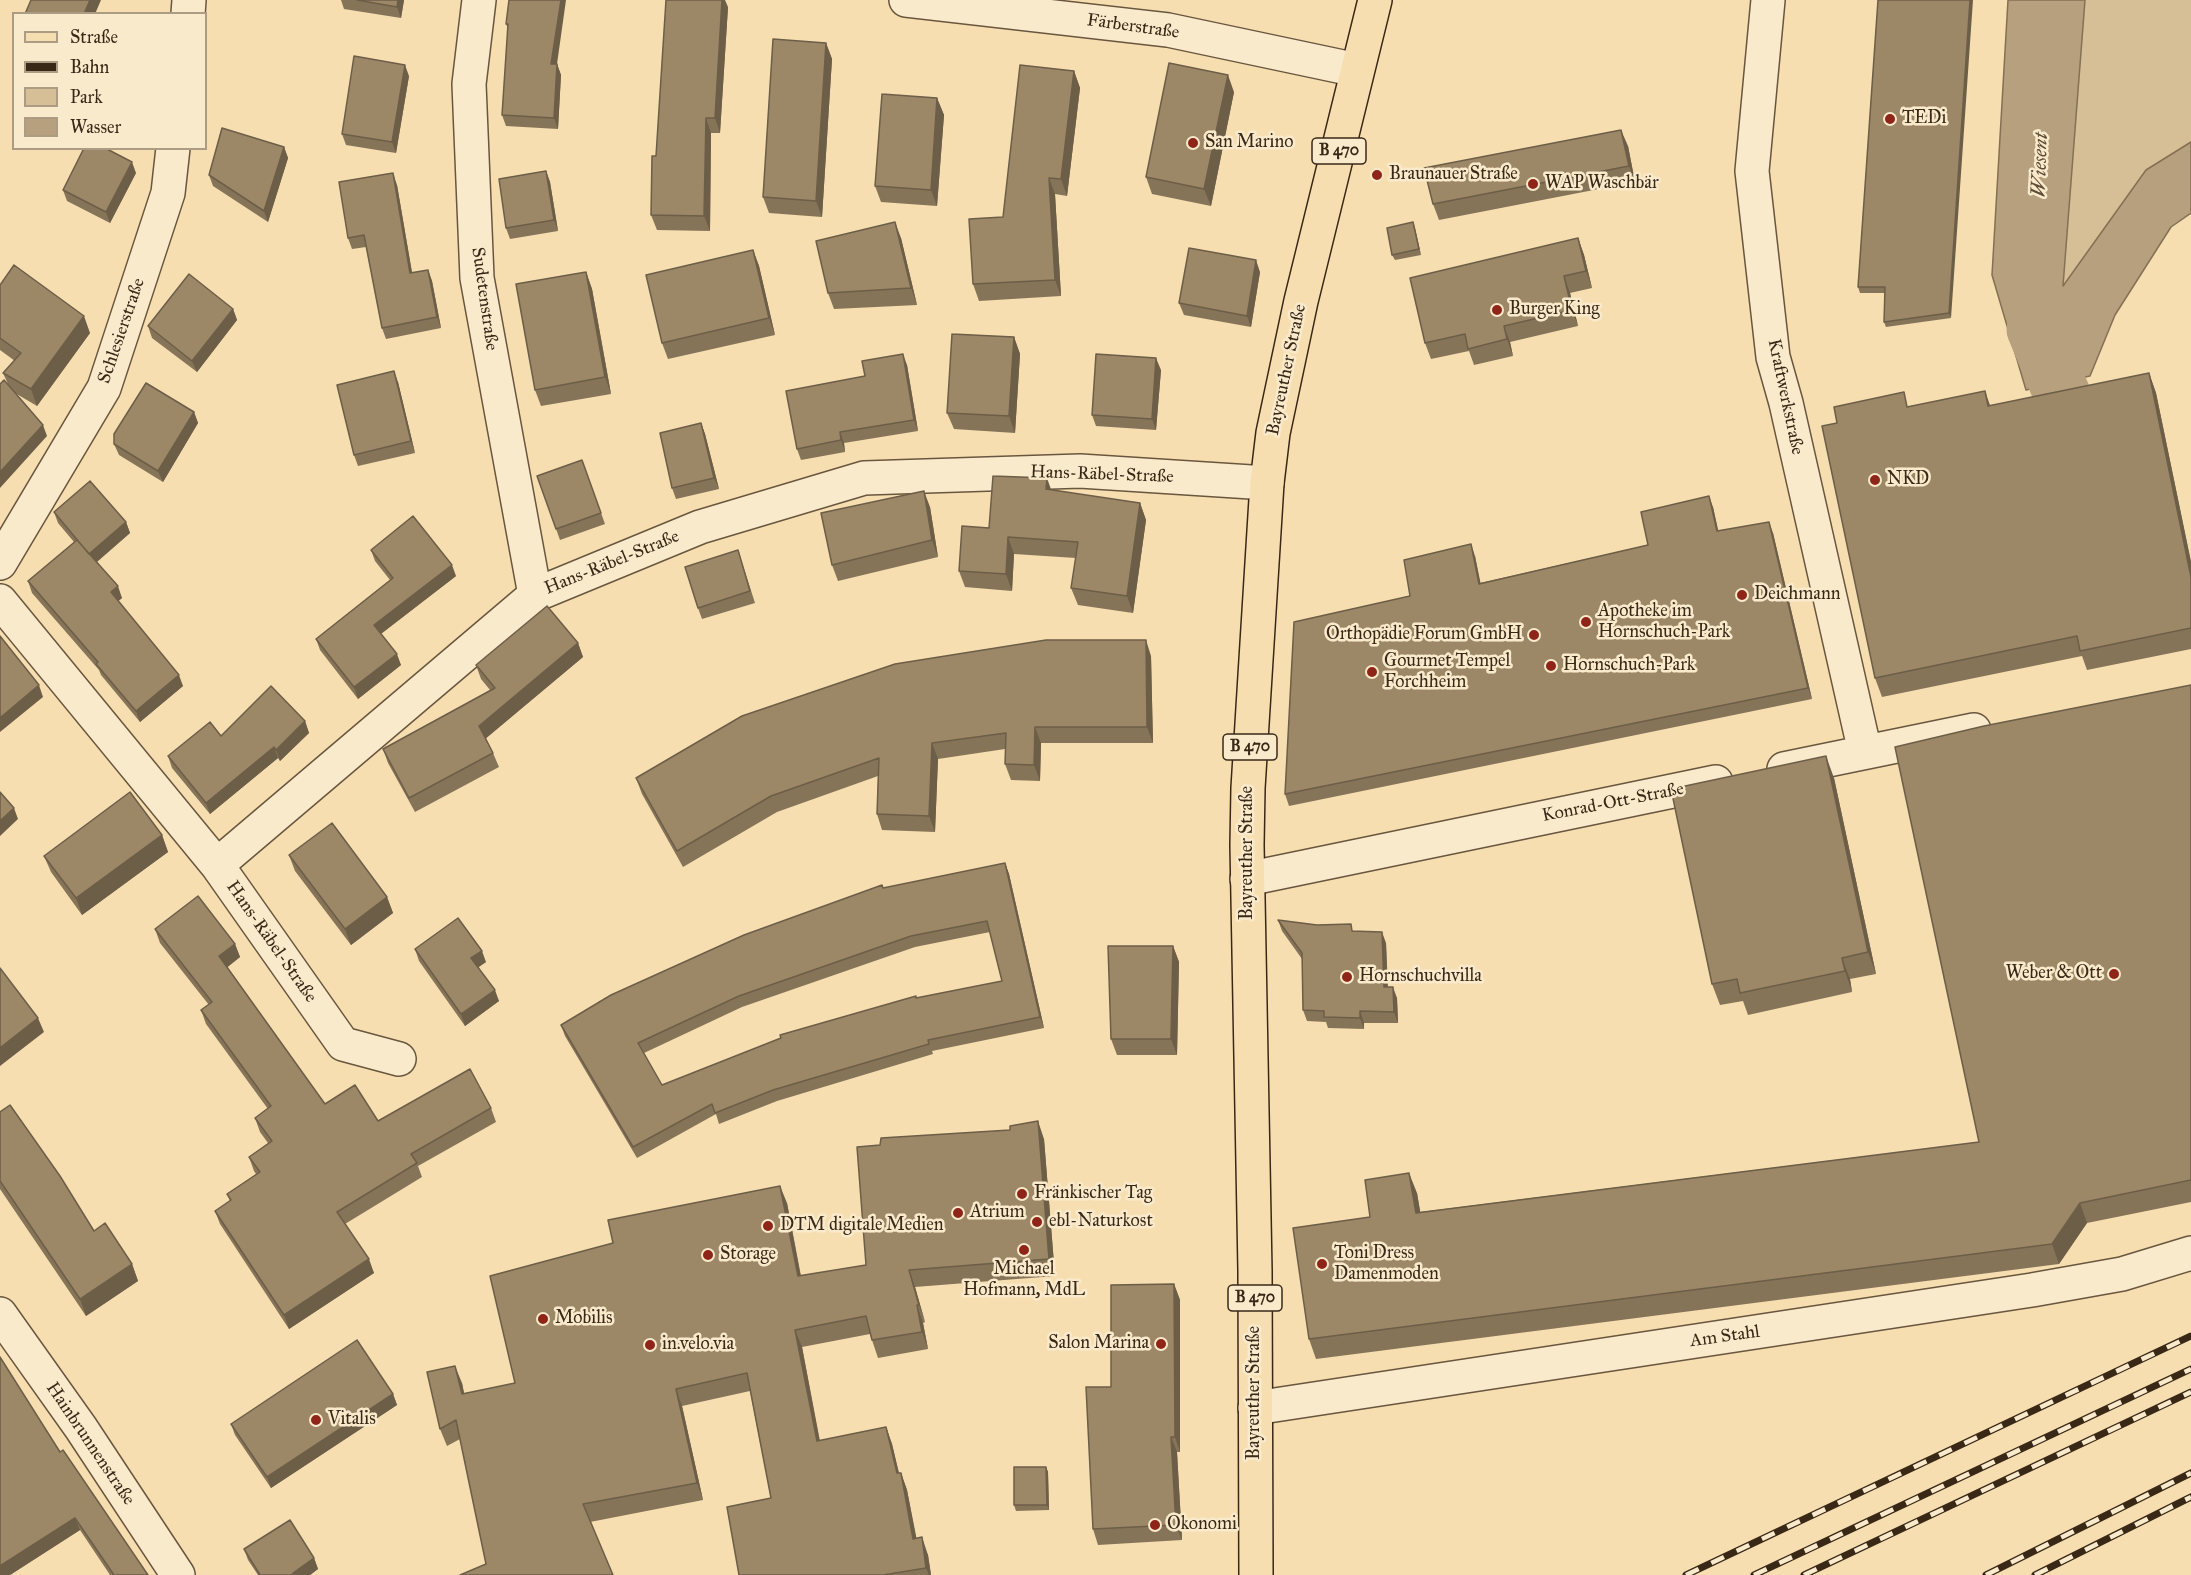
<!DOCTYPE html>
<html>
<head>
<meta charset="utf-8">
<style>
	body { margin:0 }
	#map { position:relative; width:2191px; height:1575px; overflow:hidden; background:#f6deb1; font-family:"IM FELL Great Primer",serif }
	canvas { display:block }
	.legend { position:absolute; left:12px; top:12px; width:195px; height:138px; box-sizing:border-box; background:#f9eacc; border:2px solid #ad9c84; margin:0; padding:8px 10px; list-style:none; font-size:18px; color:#3a2817 }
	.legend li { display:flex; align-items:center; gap:12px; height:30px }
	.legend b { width:30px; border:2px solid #ad9c84 }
</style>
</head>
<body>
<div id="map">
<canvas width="2191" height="1575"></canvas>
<ul class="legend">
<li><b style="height:8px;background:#f6deb1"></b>Straße</li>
<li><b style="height:8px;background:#3a2817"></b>Bahn</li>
<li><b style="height:16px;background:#d6bf97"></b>Park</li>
<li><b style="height:16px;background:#b6a07d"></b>Wasser</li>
</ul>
</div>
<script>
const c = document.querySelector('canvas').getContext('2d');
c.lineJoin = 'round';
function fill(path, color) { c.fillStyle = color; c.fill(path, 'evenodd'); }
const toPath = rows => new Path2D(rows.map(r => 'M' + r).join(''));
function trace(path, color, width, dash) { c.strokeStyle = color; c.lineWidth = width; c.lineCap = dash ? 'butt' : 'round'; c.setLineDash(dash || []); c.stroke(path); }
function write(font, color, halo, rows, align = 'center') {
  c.font = font + ' "IM FELL Great Primer",serif'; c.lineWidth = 5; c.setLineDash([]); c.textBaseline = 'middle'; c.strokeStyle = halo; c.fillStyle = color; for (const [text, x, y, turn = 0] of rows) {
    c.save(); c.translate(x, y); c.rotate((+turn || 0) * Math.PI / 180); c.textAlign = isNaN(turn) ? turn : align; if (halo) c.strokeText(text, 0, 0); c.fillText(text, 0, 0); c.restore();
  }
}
fill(toPath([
	[2085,0,2191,0,2191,142,2146,170,2062,287]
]), '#d6bf97');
const water = toPath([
	[2008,0,2085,0,2063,286,2146,170,2191,142,2191,213,2171,227,2115,315,2090,376,2026,390,1992,275,2008,0]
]);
fill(water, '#b6a07d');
trace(water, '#847054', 1.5);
trace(toPath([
	[2035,329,2063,397]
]), '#b6a07d', 57);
const minor = toPath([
	[479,0,469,84,477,278,535,595],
	[906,0,1168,30,1357,70],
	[1768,0,1752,171,1773,357,1786,403,1865,752],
	[188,14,189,0],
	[0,563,104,388,168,193,173,148],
	[0,601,217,865],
	[1784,769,1974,730],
	[1247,879,1716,782],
	[399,1059,343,1044,217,865,535,595,700,527,864,478,1080,471,1267,483],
	[0,1314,81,1428,178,1575],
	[1255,1408,2032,1290,2122,1274,2191,1253]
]);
const primary = toPath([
	[1256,1575,1255,1271,1247,845,1248,788,1267,483,1273,433,1301,301,1375,0]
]);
trace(minor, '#69563e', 36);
trace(primary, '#3a2817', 36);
trace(minor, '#f9eacc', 33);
trace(primary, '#f6deb1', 33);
const rail = toPath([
	[1686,1575,2191,1336],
	[1754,1575,2191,1369],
	[1804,1575,2191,1392],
	[1986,1575,2191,1473],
	[2035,1575,2191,1497]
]);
trace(rail, '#3a2817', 7);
trace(rail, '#f9eacc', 4.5, [14]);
fill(toPath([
	[341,0,404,0,401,18,344,9],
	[509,0,557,64,561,75,558,129,506,126,502,115,508,29,506,24],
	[1878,0,1951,318,1886,327,1884,322,1885,293,1860,293,1858,287],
	[728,7,720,133,711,133,710,231,657,230,651,215,656,156],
	[826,43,832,59,822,217,769,213,763,197],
	[1074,71,1080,88,1067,196,1055,194,1061,296,979,301,973,284,1003,217],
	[409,76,396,153,346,145,342,134],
	[1234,92,1211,206,1152,194,1146,177],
	[937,98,944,115,937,206,881,202,875,186],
	[1628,146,1635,182,1439,220,1433,204],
	[284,147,288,158,268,222,213,186,209,175],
	[546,171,550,182,558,231,510,239,506,228],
	[136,173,110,223,67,201,63,190],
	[397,185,412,273,428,270,432,281,441,328,386,339,382,328,366,247,352,249,348,238],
	[1413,222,1421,255,1395,260,1392,255],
	[901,238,917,305,834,309,828,293],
	[1578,238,1584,255,1592,288,1570,293,1578,326,1510,342,1513,356,1474,365,1469,351,1431,359,1425,343],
	[753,250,759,266,775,335,668,359,662,343],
	[586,272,592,289,611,394,541,406,535,390],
	[1260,272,1251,327,1184,315,1179,303],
	[0,285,90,333,37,406,15,393,47,436,8,384,3,373,15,361,0,350],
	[233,309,237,320,197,372,152,338,148,326],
	[1014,337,1020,354,1015,433,954,429,947,413],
	[907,365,918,431,844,443,845,452,801,460,797,449,865,376],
	[1161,370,1156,430,1096,426,1092,415],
	[2149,373,2156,393,2191,562,2191,649,2087,670,2082,656,1882,697,1875,678,1909,407,1991,406],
	[398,382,415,453,358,466,354,455],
	[194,412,198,423,163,482,119,455,114,444],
	[701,423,705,434,719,489,676,499,672,488],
	[582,460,605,524,560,540,537,476],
	[1051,490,1140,503,1146,520,1133,613,1078,605,1071,588,1076,558,1014,554,1012,591,965,587,959,571,989,528],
	[930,507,938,557,838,581,832,565],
	[1713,507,1718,531,1773,533,1812,699,1289,806,1285,794,1410,596,1475,556,1480,583,1648,545],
	[54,512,126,522,130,533,97,562,122,598,118,601,183,686,140,722,101,675,99,670,32,593,28,581,74,542,58,523],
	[371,550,456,576,381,634,401,665,358,699,320,650,316,639,390,580,375,561],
	[738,550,755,603,702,619,698,608],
	[578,643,583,657,486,738,493,753,499,767,415,812,388,763,383,749,490,690,481,679,476,665],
	[1151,656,1153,743,1041,743,1040,781,1011,780,1005,764,1005,749,938,759,935,832,882,830,877,814,878,776,777,812,683,867,642,794,636,778],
	[2191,685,2191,1202,2087,1223,2059,1264,1316,1359,1309,1339,1370,1217,1417,1193,1420,1212,1979,1142],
	[305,721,309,733,280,761,278,758,210,814,172,768,168,756],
	[1834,778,1876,974,1850,979,1852,992,1748,1015,1743,1001,1720,1005,1712,984],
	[162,835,168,852,82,915,51,872,44,856],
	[289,855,387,897,393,913,351,945,295,871],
	[1005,863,1009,874,1044,1028,932,1051,933,1054,777,1101,719,1124,716,1114,637,1158,565,1036,561,1025,883,888],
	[990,932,1002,981,916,998,662,1085,644,1053,742,1007,915,947],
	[1278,920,1354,931,1386,943,1388,987,1397,998,1398,1023,1364,1023,1364,1029,1328,1028,1326,1022,1307,1021,1303,1010,1302,959,1282,931],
	[155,929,235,944,240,957,227,967,325,1104,378,1121,491,1108,496,1122,418,1166,422,1177,345,1224,374,1273,289,1329,220,1224,215,1211,230,1201,227,1194,256,1174,254,1171,249,1157,268,1143,260,1132,255,1118,268,1109,206,1024,201,1010,209,1005,160,943],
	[1173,946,1179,962,1177,1055,1117,1055,1111,1039],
	[415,949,486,962,478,967,499,1001,465,1026,419,961],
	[0,1112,94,1231,132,1264,138,1281,86,1316,0,1189],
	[1044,1139,1055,1276,915,1287,925,1322,923,1323,928,1349,878,1358,870,1334,802,1347,820,1441,886,1427,892,1444,899,1473,901,1473,907,1490,916,1538,928,1555,931,1575,739,1575,771,1498,750,1391,682,1406,703,1500,590,1522,486,1564,460,1439,447,1446,440,1429,462,1383,464,1394,515,1383,787,1203,801,1276,866,1265],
	[1174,1284,1180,1300,1180,1452,1177,1452,1182,1540,1098,1545,1093,1529,1111,1387],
	[393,1394,397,1405,271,1488,235,1435,231,1424],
	[60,1452,148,1575,110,1575,80,1530,10,1575],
	[1046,1467,1048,1472,1049,1510,1016,1511,1014,1505],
	[244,1549,314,1558,318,1569,310,1575,258,1575,248,1560]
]), '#867459');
fill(toPath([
	[90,0,101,0,95,14,84,14],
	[398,0,404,0,401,18,397,7],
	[561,0,566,0,557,64,561,75,558,129,554,118,551,64],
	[722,0,725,0,728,7,720,133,715,118],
	[1970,0,1973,0,1951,318,1949,313],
	[826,43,832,59,822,217,816,201],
	[405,65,409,76,396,153,392,142],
	[1074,71,1080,88,1067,196,1061,179],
	[1228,75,1234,92,1211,206,1204,189],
	[937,98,944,115,937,206,931,190],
	[706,118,711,133,710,231,704,216],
	[1621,130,1628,146,1635,182,1629,166],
	[284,147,288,158,268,222,264,211],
	[132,162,136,173,110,223,106,212],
	[546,171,550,182,558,231,554,220],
	[393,173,397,185,414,284,410,273],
	[1049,178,1055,194,1061,296,1055,280],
	[895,222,901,238,917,305,911,288],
	[1413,222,1415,228,1421,255,1419,249],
	[1578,238,1584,255,1592,288,1586,271],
	[753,250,759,266,775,335,769,318],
	[1256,260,1260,272,1251,327,1247,316],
	[428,270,432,281,441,328,437,317],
	[586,272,592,289,611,394,605,377],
	[1564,276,1570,293,1578,326,1572,310],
	[233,309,237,320,197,372,192,361],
	[84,316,90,333,37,406,31,389],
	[1504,326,1510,342,1513,356,1507,339],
	[1014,337,1020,354,1015,433,1009,416],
	[903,354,907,365,918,431,914,420],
	[1156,358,1161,370,1156,430,1152,419],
	[394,371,398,382,415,453,411,441],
	[2149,373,2156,393,2191,562,2191,577],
	[1985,391,1992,411,1988,406],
	[194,412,198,423,163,482,158,471],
	[701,423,705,434,719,489,714,478],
	[43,425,47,436,0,488,0,472],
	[840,432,844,443,845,452,841,440],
	[1047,478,1053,495,1046,489],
	[924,491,930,507,938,557,932,540],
	[1709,496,1713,507,1721,543,1717,531],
	[1140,503,1146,520,1133,613,1127,596],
	[126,522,130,533,93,565,89,554],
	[1769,522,1773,533,1812,699,1808,688],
	[1008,537,1014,554,1012,591,1006,574],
	[1471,544,1475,556,1483,595,1479,584],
	[452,565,456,576,378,636,374,625],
	[118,586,122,598,115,604,111,592],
	[1146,640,1151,656,1153,743,1147,727],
	[578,643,583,657,484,740,479,726],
	[397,654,401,665,358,699,354,687],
	[179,675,183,686,140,722,136,711],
	[39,685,43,697,0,732,0,718],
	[305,721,309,733,280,761,276,750],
	[1035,727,1041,743,1040,781,1034,765],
	[932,743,938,759,935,832,929,816],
	[274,747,278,758,210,814,206,803],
	[1826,756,1834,778,1876,974,1868,952],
	[14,808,18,819,0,836,0,821],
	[162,835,168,852,82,915,76,898],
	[1005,863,1009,874,1044,1028,1040,1017],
	[387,897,393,913,351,945,345,929],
	[1382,932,1386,943,1388,998,1384,987],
	[235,944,240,957,224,970,219,956],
	[1173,946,1179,962,1177,1055,1171,1039],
	[482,951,486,962,476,969,471,958],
	[1842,958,1850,979,1852,992,1845,971],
	[1393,987,1397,998,1398,1023,1394,1012],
	[495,990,499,1001,465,1026,461,1014],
	[1360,1011,1364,1023,1364,1029,1360,1018],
	[38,1018,44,1032,0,1066,0,1048],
	[1038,1121,1044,1139,1055,1276,1049,1259],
	[1409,1173,1417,1193,1424,1233,1416,1213],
	[780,1186,787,1203,804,1294,798,1276],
	[2080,1203,2087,1223,2059,1264,2052,1244],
	[369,1259,374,1273,289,1329,284,1315],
	[132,1264,138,1281,86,1316,80,1299],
	[909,1270,915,1287,925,1322,919,1305],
	[1174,1284,1180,1300,1180,1452,1175,1437],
	[917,1305,923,1323,928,1349,922,1332],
	[795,1330,802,1347,823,1459,817,1441],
	[455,1366,462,1383,468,1412,462,1394],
	[676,1389,682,1406,703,1500,697,1483],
	[393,1394,397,1405,271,1488,267,1477],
	[886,1427,892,1444,903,1491,897,1473],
	[1171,1437,1177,1452,1182,1540,1176,1525],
	[1046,1467,1048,1472,1049,1510,1047,1505],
	[901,1473,907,1490,920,1556,913,1539],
	[75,1518,80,1530,10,1575,0,1575,0,1566],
	[922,1537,928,1555,931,1575,929,1575,926,1568],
	[314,1558,318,1569,310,1575,293,1575,293,1573]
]), '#6d5e48');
const building = toPath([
	[31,0,90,0,84,14,25,14,31,0],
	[357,0,398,0,397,7,357,0],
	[509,0,561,0,551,64,557,64,554,118,502,115,508,24,506,24,509,0],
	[666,0,722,0,715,118,706,118,704,216,651,215,652,156,656,156,666,0],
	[1878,0,1970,0,1949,313,1884,322,1885,287,1858,287,1878,0],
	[773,39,826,43,816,201,763,197,773,39],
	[354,56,405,65,392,142,342,134,354,56],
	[1169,63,1228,75,1204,189,1146,177,1169,63],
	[1020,65,1074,71,1061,179,1049,178,1055,280,973,284,969,219,1003,217,1020,65],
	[882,94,937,98,931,190,875,186,882,94],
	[222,128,284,147,264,211,209,175,222,128],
	[1621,130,1629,166,1433,204,1424,168,1621,130],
	[84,148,105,148,132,162,106,212,63,190,84,148],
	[546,171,554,220,506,228,499,179,546,171],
	[393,173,410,273,428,270,437,317,382,328,364,235,348,238,339,182,393,173],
	[895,222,911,288,828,293,816,241,895,222],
	[1413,222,1419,249,1392,255,1387,228,1413,222],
	[1578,238,1586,271,1564,276,1572,310,1504,326,1507,339,1468,349,1465,334,1425,343,1410,278,1578,238],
	[1189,248,1256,260,1247,316,1179,303,1189,248],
	[753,250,769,318,662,343,646,275,753,250],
	[14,265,84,316,31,389,3,373,21,353,0,338,0,285,14,265],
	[586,272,605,377,535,390,516,284,586,272],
	[189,274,233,309,192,361,148,326,189,274],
	[952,334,1014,337,1009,416,947,413,952,334],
	[903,354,914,420,840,432,841,440,797,449,786,391,865,376,862,361,903,354],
	[1096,354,1156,358,1152,419,1092,415,1096,354],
	[394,371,411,441,354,455,337,385,394,371],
	[2149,373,2191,577,2191,628,2080,651,2077,636,1875,678,1822,426,1837,423,1834,407,1904,392,1907,407,1985,391,1988,406,2149,373],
	[4,380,43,425,0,472,0,384,4,380],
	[146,383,194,412,158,471,114,444,114,434,146,383],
	[701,423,714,478,672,488,660,433,701,423],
	[582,460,601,513,556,529,537,476,582,460],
	[993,476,1047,478,1046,489,1140,503,1127,596,1071,588,1078,542,1008,537,1006,574,959,571,962,526,989,528,993,476],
	[90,481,126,522,89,554,54,512,90,481],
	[924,491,932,540,832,565,821,513,924,491],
	[1709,496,1717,531,1769,522,1808,688,1285,794,1294,622,1410,596,1404,560,1471,544,1479,584,1648,545,1641,512,1709,496],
	[413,516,452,565,374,625,397,654,354,687,316,639,393,578,371,550,413,516],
	[77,540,118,586,111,592,179,675,136,711,96,664,98,662,28,581,77,540],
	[738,550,750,591,698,608,685,567,738,550],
	[547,606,578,643,479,726,493,753,409,798,383,749,495,688,476,665,547,606],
	[0,636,39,685,0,718,0,636],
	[1046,640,1146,640,1147,727,1035,727,1034,765,1005,764,1006,733,932,743,929,816,877,814,879,758,771,796,677,851,636,778,742,716,895,664,1046,640],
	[2191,685,2191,1180,2080,1203,2052,1244,1309,1339,1293,1228,1370,1217,1365,1180,1409,1173,1416,1213,1979,1142,1895,747,1984,726,2191,685],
	[271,686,305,721,276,750,274,747,206,803,168,756,210,722,221,736,271,686],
	[1826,756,1868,952,1842,958,1845,971,1740,993,1737,979,1712,984,1671,789,1826,756],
	[0,792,14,808,0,821,0,792],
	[130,792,162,835,76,898,44,856,130,792],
	[332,823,387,897,345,929,289,855,332,823],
	[1005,863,1040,1017,928,1040,929,1044,773,1090,715,1113,712,1104,633,1147,561,1025,611,995,744,935,882,885,883,888,1005,863],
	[987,921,1002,981,916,998,916,996,780,1035,781,1038,662,1085,638,1043,739,996,911,936,987,921],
	[198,896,235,944,219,956,325,1104,355,1085,378,1121,470,1069,491,1108,411,1154,417,1163,337,1212,369,1259,284,1315,215,1211,231,1200,227,1194,260,1172,249,1157,272,1141,255,1118,271,1106,201,1010,212,1002,155,929,198,896],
	[458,918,482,951,471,958,495,990,461,1014,415,949,458,918],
	[1278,920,1317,925,1351,924,1352,931,1382,932,1384,987,1393,987,1394,1012,1360,1011,1360,1018,1324,1017,1324,1011,1303,1010,1302,953,1278,920],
	[1108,946,1173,946,1171,1039,1111,1039,1108,946],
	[0,968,38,1018,0,1048,0,968],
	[10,1105,60,1176,94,1231,105,1223,132,1264,80,1299,0,1181,0,1112,10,1105],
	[1038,1121,1049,1259,909,1270,919,1305,917,1305,922,1332,872,1340,866,1316,795,1330,817,1441,886,1427,897,1473,901,1473,913,1539,922,1537,926,1568,883,1575,739,1575,727,1507,771,1498,747,1373,676,1389,697,1483,583,1504,613,1575,460,1575,486,1564,456,1420,440,1429,427,1372,455,1366,462,1394,515,1383,490,1276,613,1243,608,1220,780,1186,798,1276,866,1265,857,1147,880,1145,881,1138,1010,1130,1010,1126,1038,1121],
	[1174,1284,1175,1437,1171,1437,1176,1525,1093,1529,1086,1387,1111,1387,1111,1285,1174,1284],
	[357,1340,393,1394,267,1477,231,1424,357,1340],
	[0,1357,60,1452,63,1450,148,1575,114,1575,75,1518,0,1566,0,1357],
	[1014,1467,1046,1467,1047,1505,1014,1505,1014,1467],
	[290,1520,314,1558,293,1573,293,1575,260,1575,244,1549,290,1520]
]);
fill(building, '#9c8767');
trace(building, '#6d5e48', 1.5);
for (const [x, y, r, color] of [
	[1890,119,6,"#8f2418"],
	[1193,143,6,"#8f2418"],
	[1377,175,6,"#8f2418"],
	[1533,184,6,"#8f2418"],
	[1497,310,6,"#8f2418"],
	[1875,480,6,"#8f2418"],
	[1742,595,6,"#8f2418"],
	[1586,622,6,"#8f2418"],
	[1534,635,6,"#8f2418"],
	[1551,666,6,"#8f2418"],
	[1372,672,6,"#8f2418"],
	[2114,974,6,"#8f2418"],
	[1347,977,6,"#8f2418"],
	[1022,1194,6,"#8f2418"],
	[958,1213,6,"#8f2418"],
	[1037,1222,6,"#8f2418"],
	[768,1226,6,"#8f2418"],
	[1024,1250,6,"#8f2418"],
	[708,1255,6,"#8f2418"],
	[1322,1264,6,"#8f2418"],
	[543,1319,6,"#8f2418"],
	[1161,1344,6,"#8f2418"],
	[650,1345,6,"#8f2418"],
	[316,1420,6,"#8f2418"],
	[1155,1525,6,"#8f2418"]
]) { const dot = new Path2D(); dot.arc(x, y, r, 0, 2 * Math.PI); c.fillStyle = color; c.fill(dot); trace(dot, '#f9eacc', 2); }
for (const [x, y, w] of [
	[1339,151,54],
	[1250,747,54],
	[1255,1298,54]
]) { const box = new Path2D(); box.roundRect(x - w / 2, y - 13, w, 26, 4.5); c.fillStyle = '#f9eacc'; c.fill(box); trace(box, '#3a2817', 1.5); }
write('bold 16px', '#3a2817', null, [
	["B 470",1339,151],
	["B 470",1250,747],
	["B 470",1255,1298]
]);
write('18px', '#3a2817', '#f9eacc', [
	["Färberstraße",1133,27,8],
	["Sudetenstraße",484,299,82],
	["Schlesierstraße",122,331,-71],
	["Bayreuther Straße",1287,370,-78],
	["Kraftwerkstraße",1785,397,78],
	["Hans-Räbel-Straße",1102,475,2],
	["Hans-Räbel-Straße",612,563,-22],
	["Konrad-Ott-Straße",1613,803,-11],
	["Bayreuther Straße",1248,853,-90],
	["Hans-Räbel-Straße",271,942,55],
	["Am Stahl",1725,1337,-8],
	["Bayreuther Straße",1255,1393,-90],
	["Hainbrunnenstraße",90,1444,56]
]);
write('18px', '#3a2817', '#f9eacc', [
	["TEDi",1902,119],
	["San Marino",1205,143],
	["Braunauer Straße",1389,175],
	["WAP Waschbär",1545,184],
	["Burger King",1509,310],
	["NKD",1887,480],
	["Deichmann",1754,595],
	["Apotheke im",1598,612],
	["Hornschuch-Park",1598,633],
	["Orthopädie Forum GmbH",1522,635,"right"],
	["Gourmet Tempel",1384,662],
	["Forchheim",1384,683],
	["Hornschuch-Park",1563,666],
	["Weber & Ott",2102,974,"right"],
	["Hornschuchvilla",1359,977],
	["Fränkischer Tag",1034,1194],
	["Atrium",970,1213],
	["ebl-Naturkost",1049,1222],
	["DTM digitale Medien",780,1226],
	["Toni Dress",1334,1254],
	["Damenmoden",1334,1275],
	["Storage",720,1255],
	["Michael",1024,1270,"center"],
	["Hofmann, MdL",1024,1291,"center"],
	["Mobilis",555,1319],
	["Salon Marina",1149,1344,"right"],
	["in.velo.via",662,1345],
	["Vitalis",328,1420],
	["Okonomi",1167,1525]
], 'left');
write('italic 20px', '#5f4c36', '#f9eacc', [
	["Wiesent",2041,165,-88]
]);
</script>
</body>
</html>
